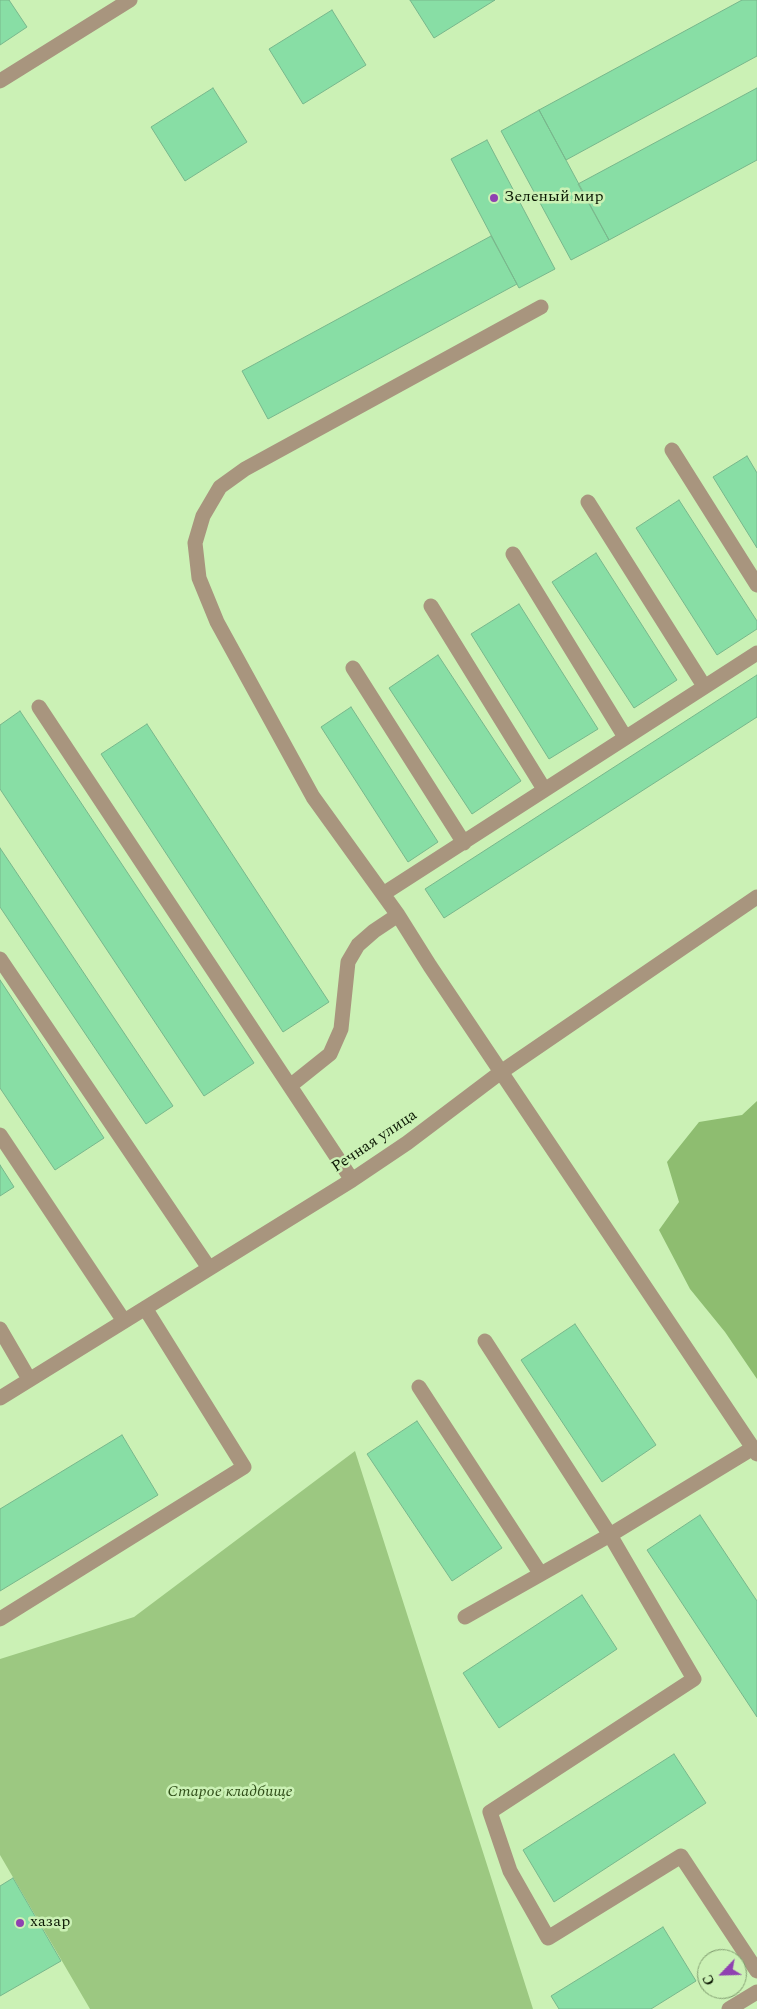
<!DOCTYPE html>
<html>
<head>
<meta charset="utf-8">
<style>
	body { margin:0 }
	#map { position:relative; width:757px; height:2009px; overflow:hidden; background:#cbf1b5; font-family:Spectral,serif }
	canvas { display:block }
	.north { position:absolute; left:697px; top:1949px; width:50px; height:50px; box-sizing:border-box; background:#cbf1b5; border:1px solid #7f9b6e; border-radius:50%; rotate:246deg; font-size:14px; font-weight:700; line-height:20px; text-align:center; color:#0c1904 }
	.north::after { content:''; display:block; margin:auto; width:18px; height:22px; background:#8f41b1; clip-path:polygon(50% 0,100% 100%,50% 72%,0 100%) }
</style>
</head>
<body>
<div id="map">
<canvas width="757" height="2009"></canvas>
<div class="north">С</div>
</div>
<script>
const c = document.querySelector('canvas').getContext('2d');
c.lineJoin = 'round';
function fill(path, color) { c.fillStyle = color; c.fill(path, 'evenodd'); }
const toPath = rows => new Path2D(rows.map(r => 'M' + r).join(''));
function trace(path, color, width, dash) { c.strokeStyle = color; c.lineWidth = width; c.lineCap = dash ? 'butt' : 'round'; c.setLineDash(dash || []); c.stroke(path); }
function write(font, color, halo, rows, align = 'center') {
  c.font = font + ' Spectral,serif'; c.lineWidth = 5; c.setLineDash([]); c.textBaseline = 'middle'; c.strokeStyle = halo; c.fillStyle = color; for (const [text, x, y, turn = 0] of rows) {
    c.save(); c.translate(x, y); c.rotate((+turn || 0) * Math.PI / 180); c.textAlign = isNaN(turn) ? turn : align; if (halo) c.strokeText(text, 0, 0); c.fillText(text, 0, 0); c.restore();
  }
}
fill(toPath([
	[355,1451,533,2009,90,2009,0,1855,0,1659,134,1617]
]), '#9cc881');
fill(toPath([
	[757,1101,757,1379,725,1332,690,1289,659,1230,679,1202,667,1162,699,1122,742,1115]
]), '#8ebd70');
const building = toPath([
	[0,0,9,0,27,27,0,45,0,0],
	[410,0,495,0,434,38,410,0],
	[742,0,757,0,757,56,566,160,539,110,742,0],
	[332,10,366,65,303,104,269,49,332,10],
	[213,88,247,142,185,181,151,127,213,88],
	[757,88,757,160,609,240,578,184,757,88],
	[539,110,609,240,571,260,501,131,539,110],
	[487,140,555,269,519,288,451,159,487,140],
	[491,236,517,284,268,419,242,371,491,236],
	[747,456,757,473,757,548,713,477,747,456],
	[679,500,757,621,757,629,717,655,636,528,679,500],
	[596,553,677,680,634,708,552,582,596,553],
	[519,604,598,729,549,759,471,634,519,604],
	[438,655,521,781,472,814,389,688,438,655],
	[757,675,757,717,444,918,425,889,757,675],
	[351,707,438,842,408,862,321,727,351,707],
	[20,711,254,1063,204,1096,0,789,0,725,20,711],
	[147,724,329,1002,283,1032,101,754,147,724],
	[0,848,173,1106,146,1124,0,907,0,848],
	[0,980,104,1138,55,1170,0,1088,0,980],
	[0,1165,14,1187,0,1196,0,1165],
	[575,1324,656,1445,602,1482,521,1360,575,1324],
	[417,1421,502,1548,452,1581,367,1454,417,1421],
	[122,1435,158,1495,0,1591,0,1509,122,1435],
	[700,1515,757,1601,757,1717,647,1550,700,1515],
	[582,1595,617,1649,499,1728,463,1673,582,1595],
	[674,1754,706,1803,554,1902,523,1850,674,1754],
	[13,1878,61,1961,0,1996,0,1886,13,1878],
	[663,1927,696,1981,651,2009,559,2009,551,1996,663,1927]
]);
fill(building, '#88dea5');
trace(building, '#78b78c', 1);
trace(toPath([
	[0,81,130,0],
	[541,307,245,469,220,487,203,516,195,543,199,578,217,622,313,797,398,915,430,966,757,1454],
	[672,450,757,585],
	[588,502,704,686],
	[513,554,625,737],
	[431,606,544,789],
	[353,668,464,843],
	[39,707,352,1180],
	[383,894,757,653],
	[0,959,209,1268],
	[290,1086,330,1054,341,1029,348,962,358,945,374,931,398,915],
	[0,1135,124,1321],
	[0,1329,29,1379],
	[485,1341,610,1535,694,1679,490,1812,510,1871,548,1938,681,1856,757,1971],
	[419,1387,540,1573],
	[0,1398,352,1180,407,1143,501,1072,757,897],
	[465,1617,610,1535,753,1448],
	[0,1619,244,1467,145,1308],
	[729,2009,757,1992]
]), '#a8957e', 15);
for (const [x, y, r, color] of [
	[494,198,5,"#8f41b1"],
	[20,1923,5,"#8f41b1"]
]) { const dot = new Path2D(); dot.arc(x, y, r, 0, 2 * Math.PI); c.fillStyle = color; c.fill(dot); trace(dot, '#cbf1b5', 2); }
write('16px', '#0c1904', '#cbf1b5', [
	["Зеленый мир",504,198],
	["хазар",30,1923]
], 'left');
write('16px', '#0c1904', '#cbf1b5', [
	["Речная улица",375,1142,-34]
]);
write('italic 16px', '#304e19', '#cbf1b5', [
	["Старое кладбище",230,1793]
]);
</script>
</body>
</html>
